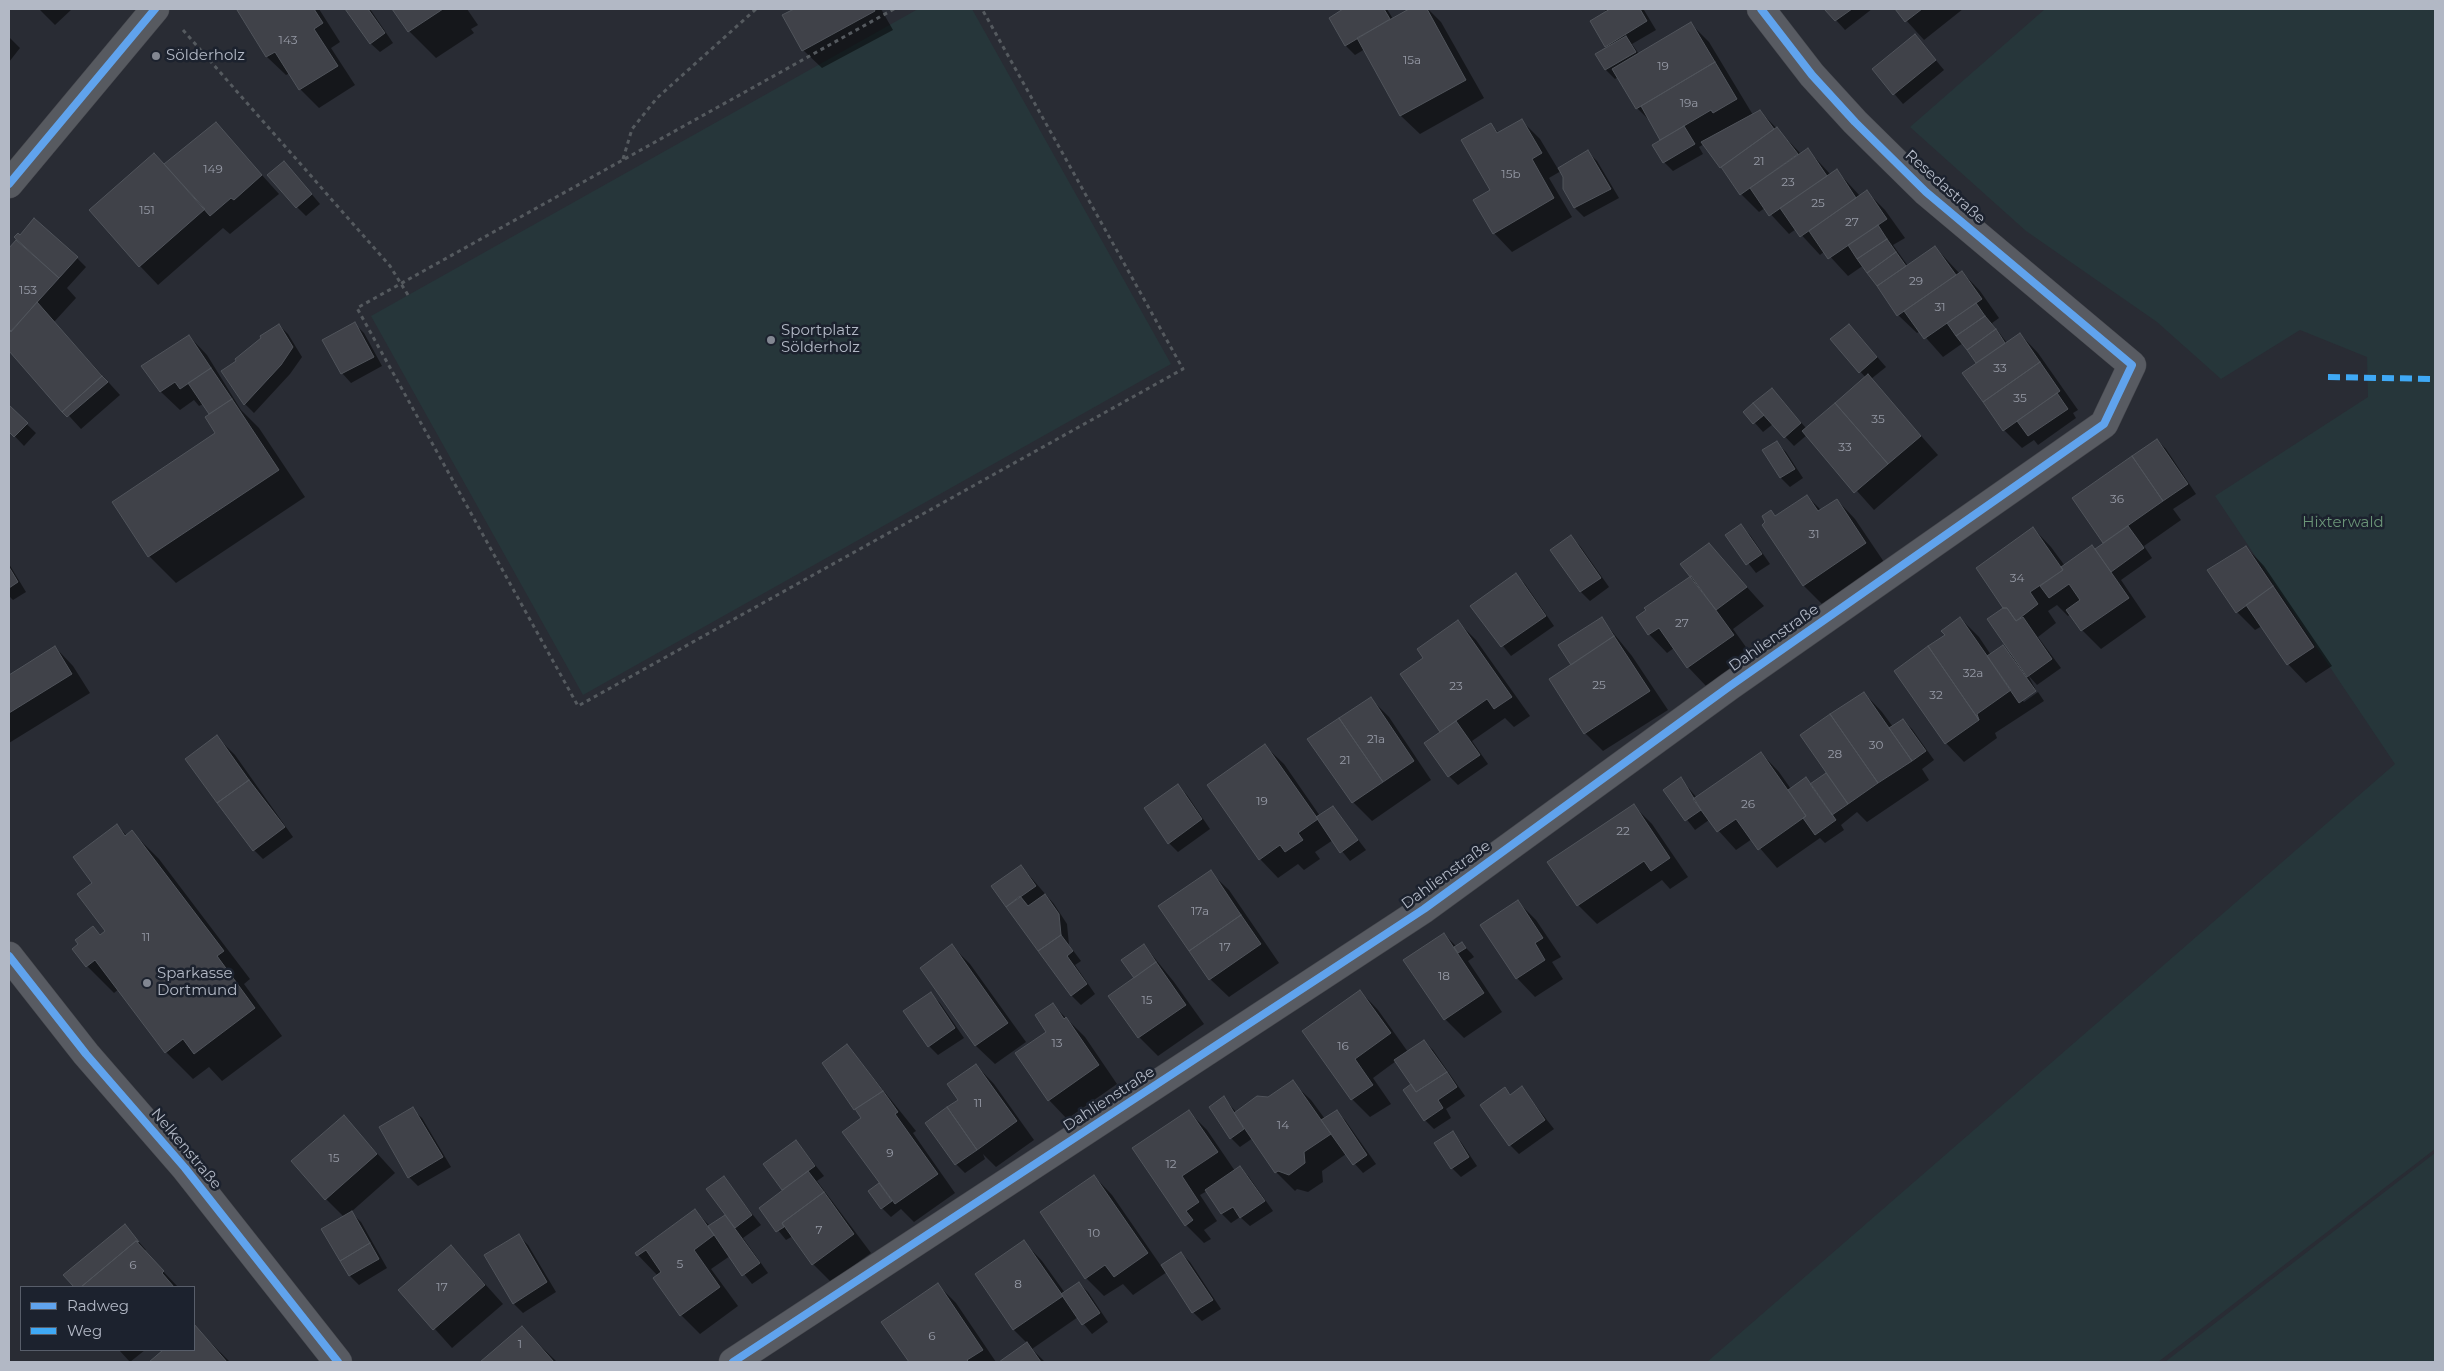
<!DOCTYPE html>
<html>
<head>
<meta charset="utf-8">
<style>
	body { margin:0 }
	#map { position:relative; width:2444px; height:1371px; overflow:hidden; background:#292c34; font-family:Montserrat,sans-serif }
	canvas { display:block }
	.frame { position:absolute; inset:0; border:10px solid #b2b8c5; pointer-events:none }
	.legend { position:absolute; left:20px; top:1286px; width:175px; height:65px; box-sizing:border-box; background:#1c222e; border:1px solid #585e6a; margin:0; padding:6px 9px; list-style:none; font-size:15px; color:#b2b8c5 }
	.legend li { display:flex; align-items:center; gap:10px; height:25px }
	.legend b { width:25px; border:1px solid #585e6a }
</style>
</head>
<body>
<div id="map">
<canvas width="2444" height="1371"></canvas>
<div class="frame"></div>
<ul class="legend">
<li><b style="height:6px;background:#60a3ed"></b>Radweg</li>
<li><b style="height:6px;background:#3fa9f5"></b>Weg</li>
</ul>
</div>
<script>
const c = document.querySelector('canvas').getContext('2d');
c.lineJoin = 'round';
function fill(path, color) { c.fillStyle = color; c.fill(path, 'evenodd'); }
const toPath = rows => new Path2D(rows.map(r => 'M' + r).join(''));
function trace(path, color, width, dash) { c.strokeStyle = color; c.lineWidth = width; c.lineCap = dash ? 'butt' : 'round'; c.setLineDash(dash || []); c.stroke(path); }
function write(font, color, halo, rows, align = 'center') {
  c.font = font + ' Montserrat,sans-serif'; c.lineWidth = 5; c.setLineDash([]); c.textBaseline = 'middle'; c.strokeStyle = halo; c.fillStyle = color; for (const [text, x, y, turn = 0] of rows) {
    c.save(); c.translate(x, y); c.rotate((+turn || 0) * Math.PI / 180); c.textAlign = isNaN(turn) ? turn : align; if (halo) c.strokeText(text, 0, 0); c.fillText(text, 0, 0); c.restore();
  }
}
fill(toPath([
	[918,9,972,9,1171,364,583,695,371,316],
	[2045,9,2435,9,2435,1149,2158,1362,1707,1362,2395,764,2215,496,2368,397,2367,357,2300,330,2221,379,2157,322,2026,231,1910,127],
	[2435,1153,2435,1362,2165,1362]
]), '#26363a');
fill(toPath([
	[39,9,72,9,55,25],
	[242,9,319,9,340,42,331,48,355,85,319,108,300,89,290,73,286,75,267,57,238,11],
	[347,9,370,9,393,43,380,52,370,43],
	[394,9,467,9,478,25,471,29,474,33,436,58,409,31],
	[797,9,881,9,893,30,822,68,803,50,784,16],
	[1345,9,1387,9,1393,19,1412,9,1428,9,1441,22,1484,98,1420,134,1401,116,1365,49,1355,55,1346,46,1330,18],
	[1604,9,1646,9,1644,10,1656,30,1632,44,1639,54,1691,24,1709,42,1753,115,1760,111,1801,154,1807,149,1831,175,1837,171,1860,196,1867,192,1885,210,1905,238,1893,245,1908,266,1935,247,1960,274,1962,272,1980,291,1999,318,1992,323,2007,343,2020,334,2038,353,2078,410,2073,413,2076,418,2038,445,2034,440,2022,448,2004,430,1978,363,1963,343,1943,357,1920,331,1917,333,1898,315,1864,265,1848,276,1825,251,1820,255,1796,229,1789,234,1765,208,1759,212,1741,194,1704,144,1699,147,1703,154,1673,171,1664,162,1663,141,1653,124,1637,108,1618,77,1615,79,1606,70,1597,55,1608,48,1606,46,1607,12],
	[1826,9,1872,9,1845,30],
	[1896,9,1963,9,1924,40],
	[1915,35,1944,70,1903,104,1873,69],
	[9,37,20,48,9,62],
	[1521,120,1540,139,1558,169,1588,152,1597,161,1619,198,1584,217,1575,208,1564,189,1564,176,1561,171,1549,178,1572,217,1512,252,1494,233,1490,124,1499,133],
	[216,124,279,194,230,234,223,228,158,285,140,266,165,165],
	[293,172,320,204,306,216,297,207],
	[20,237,77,258,86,267,67,288,76,298,54,322,120,395,81,429,9,350,9,249,16,241,26,250,27,249],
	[355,324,364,333,382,366,351,383,342,373],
	[279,325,288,334,302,357,290,374,254,413,245,404,237,362],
	[1858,335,1886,367,1871,379,1938,455,1874,510,1807,435,1794,446,1773,424,1763,432,1745,412,1780,399,1806,428,1866,378,1832,340],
	[189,336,207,355,241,410,259,428,305,497,176,583,149,556,217,433,211,415,203,404,199,406,194,400,180,410,161,392,143,367],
	[9,407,36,433,24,446,9,430],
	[2157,440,2166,449,2196,494,2173,509,2181,520,2144,546,2152,558,2121,580,2146,617,2101,649,2082,630,2071,614,2068,616,2057,605,2048,611,2056,623,2038,637,2061,668,2037,685,2028,675,2036,690,2022,700,2024,702,2038,692,2044,701,1995,733,1997,738,1964,762,1946,743,1946,635,1960,618,1979,637,1991,655,2003,646,2013,657,2004,609,2033,528,2051,547,2065,566,2105,544,2073,498],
	[1777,443,1786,452,1803,478,1790,487,1781,478,1764,451],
	[1807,496,1821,510,1837,500,1855,519,1884,562,1822,604,1804,586,1764,525,1771,512,1776,517],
	[1741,526,1750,535,1770,564,1756,573,1727,536],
	[1571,537,1580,546,1609,587,1590,601,1581,592,1551,550],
	[1709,545,1764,606,1733,629,1751,654,1706,686,1688,667,1674,648,1667,653,1649,634,1693,576],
	[2246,547,2264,566,2332,666,2306,683,2288,664,2262,626,2255,630,2237,612],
	[9,564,26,592,13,600,9,596],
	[1516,575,1525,584,1554,626,1511,656,1471,606],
	[1602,619,1632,656,1668,710,1603,751,1585,733,1573,665],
	[1458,622,1476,640,1530,716,1514,727,1505,718,1472,741,1488,764,1458,785,1449,776,1426,743,1442,732,1401,675,1424,658],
	[55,647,73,666,90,693,9,743,9,676],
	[1864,693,1882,712,1893,727,1903,720,1912,729,1934,760,1922,769,1929,780,1867,822,1857,812,1841,825,1844,830,1825,843,1820,838,1777,868,1752,839,1736,850,1709,820,1695,830,1664,790,1681,779,1697,798,1761,753,1779,772,1791,789,1811,785,1826,775,1830,779],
	[1371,699,1389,717,1431,780,1372,821,1353,802,1309,740],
	[217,737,235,755,293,837,263,859,254,850],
	[1265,746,1284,764,1320,816,1333,807,1366,850,1350,861,1333,840,1315,852,1320,859,1304,870,1298,864,1278,878,1260,859,1209,786],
	[1178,786,1187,795,1210,829,1178,852,1169,843],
	[1634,806,1652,824,1688,877,1670,889,1662,880,1597,924,1578,905],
	[117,825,127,836,132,832,159,859,250,979,244,984,282,1036,222,1081,209,1067,193,1079,166,1052,119,989,114,993,87,966,80,944,93,928,101,935,107,931,94,884],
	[1021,866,1054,904,1067,924,1069,945,1081,961,1075,965,1095,994,1081,1005,1072,996,993,886],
	[1210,872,1229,890,1279,963,1229,997,1210,979],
	[1518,902,1536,920,1561,957,1552,962,1563,979,1535,997,1517,978],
	[1444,934,1457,947,1462,944,1471,953,1474,957,1468,961,1502,1012,1464,1038,1445,1019],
	[1144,945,1174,982,1204,1024,1158,1056,1139,1037,1110,996,1136,978],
	[952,946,970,964,1026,1042,995,1064,976,1046,922,968],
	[1360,991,1378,1010,1408,1052,1424,1041,1433,1050,1465,1096,1446,1109,1451,1118,1434,1129,1425,1120,1413,1084,1396,1061,1373,1078,1391,1104,1370,1117,1352,1099],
	[931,994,940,1003,964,1038,938,1055,929,1046],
	[1053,1005,1085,1037,1117,1084,1067,1119,1049,1100,1048,1032],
	[847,1045,916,1131,913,1133,955,1193,914,1222,901,1209,891,1217,882,1208,885,1189,863,1118,855,1110,823,1063],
	[976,1065,994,1084,1034,1140,996,1167,983,1154,985,1159,965,1173,956,1164],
	[1292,1082,1311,1100,1325,1119,1336,1111,1345,1120,1376,1164,1363,1173,1346,1154,1322,1171,1323,1182,1308,1192,1297,1189,1295,1191,1276,1172,1253,1138,1240,1147,1231,1138,1224,1098,1236,1112,1268,1098],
	[1522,1088,1554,1129,1519,1154,1510,1145,1505,1089,1511,1095],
	[412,1109,422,1118,451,1167,418,1186,409,1177],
	[1188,1111,1207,1130,1235,1171,1240,1167,1249,1177,1273,1211,1250,1226,1240,1217,1231,1223,1222,1214,1207,1191,1200,1195,1217,1221,1204,1230,1211,1239,1204,1243,1186,1225,1134,1149],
	[344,1117,395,1173,351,1212,361,1222,387,1268,359,1285,350,1276,323,1230,344,1217,326,1199],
	[1452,1133,1461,1142,1477,1166,1461,1177,1452,1168],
	[796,1141,824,1176,817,1181,871,1253,831,1282,813,1264,793,1236,786,1240,760,1208,784,1190,765,1164],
	[1094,1176,1112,1195,1161,1266,1181,1253,1190,1262,1221,1309,1202,1321,1193,1312,1167,1272,1133,1295,1123,1284,1104,1296,1086,1278],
	[723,1177,761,1225,743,1238,768,1273,752,1284,730,1256,711,1269,738,1306,700,1334,681,1315,654,1278,658,1276,636,1253,695,1211,710,1226,727,1215],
	[125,1226,146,1250,143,1250,178,1287,76,1287,65,1275],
	[519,1236,528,1245,556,1292,523,1313,514,1304,486,1256],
	[1024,1242,1042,1261,1065,1293,1079,1283,1088,1292,1108,1322,1092,1334,1078,1317,1032,1349,1045,1362,1001,1362,1028,1344,1014,1330,976,1274],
	[451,1246,503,1304,452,1348,400,1290],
	[938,1285,956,1303,996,1362,910,1362,882,1322],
	[194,1326,230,1362,151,1362,165,1350,194,1350],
	[522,1328,557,1362,482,1362],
	[119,1350,145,1350,130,1362]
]), '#0007');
const building = toPath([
	[239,9,314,9,323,23,314,29,338,66,299,90,275,52,266,57,237,10,239,9],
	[345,9,368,9,385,33,370,44,345,9],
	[392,9,443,9,408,32,392,9],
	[794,9,874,9,875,11,802,51,782,15,794,9],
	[1343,9,1384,9,1390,19,1345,46,1329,18,1343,9],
	[1409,9,1427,9,1466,80,1400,116,1357,38,1409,9],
	[1610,9,1640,9,1647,21,1605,47,1590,21,1610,9],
	[1824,9,1852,9,1835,21,1824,9],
	[1895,9,1922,9,1905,22,1895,9],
	[1691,22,1715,62,1636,109,1612,69,1691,22],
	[1915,34,1936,60,1893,95,1872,69,1915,34],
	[1626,36,1636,52,1605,70,1595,54,1626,36],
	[1715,62,1737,99,1713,113,1711,110,1660,140,1641,106,1715,62],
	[1760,110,1774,129,1720,168,1701,142,1760,110],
	[1522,119,1542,153,1532,159,1554,198,1493,234,1473,200,1490,190,1461,140,1491,123,1497,133,1522,119],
	[216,122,262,175,234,200,231,198,210,216,164,164,216,122],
	[1684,126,1695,144,1663,163,1652,145,1684,126],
	[1777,127,1798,154,1740,195,1721,167,1777,127],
	[1808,148,1827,176,1769,216,1750,188,1808,148],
	[1588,150,1611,189,1574,208,1563,189,1563,177,1558,168,1588,150],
	[154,153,205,209,139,267,89,210,154,153],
	[284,161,312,194,296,208,267,175,284,161],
	[1837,169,1856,198,1800,237,1780,208,1837,169],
	[1867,190,1887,219,1828,259,1809,231,1867,190],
	[34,218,78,257,59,278,14,237,18,233,20,235,34,218],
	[1878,225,1887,239,1857,259,1848,245,1878,225],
	[1887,239,1896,252,1867,273,1857,259,1887,239],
	[16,240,59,278,11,331,9,329,9,248,16,240],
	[1935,246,1956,275,1897,316,1877,286,1935,246],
	[1896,252,1906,266,1877,286,1867,273,1896,252],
	[1962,271,1982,299,1924,339,1904,311,1962,271],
	[37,302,102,376,62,412,9,351,9,330,11,332,37,302],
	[1976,303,1985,316,1956,336,1947,323,1976,303],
	[1985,316,1996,329,1967,350,1956,336,1985,316],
	[355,322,374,357,341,374,322,340,355,322],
	[279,324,293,347,281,365,244,405,221,371,236,361,235,359,261,338,260,336,279,324],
	[1849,324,1877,357,1859,373,1830,339,1849,324],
	[1996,329,2005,343,1976,363,1967,350,1996,329],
	[2020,333,2040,362,1983,402,1962,373,2020,333],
	[189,335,211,368,180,389,175,382,160,392,141,366,189,335],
	[2040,362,2060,391,2003,431,1983,402,2040,362],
	[211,368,232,399,209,414,188,383,211,368],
	[1868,374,1921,436,1888,464,1835,403,1868,374],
	[102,376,108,382,67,417,62,412,102,376],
	[1772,388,1801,423,1784,438,1753,403,1772,388],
	[2057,393,2068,409,2028,436,2017,421,2057,393],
	[232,399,279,470,148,557,112,502,215,433,205,417,232,399],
	[1753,403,1764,415,1753,424,1743,412,1753,403],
	[1835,403,1888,464,1854,493,1802,431,1835,403],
	[9,405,28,423,14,437,9,432,9,405],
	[2157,439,2188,484,2163,501,2132,456,2157,439],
	[1777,441,1795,469,1780,478,1762,450,1777,441],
	[2132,456,2163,501,2103,543,2072,498,2132,456],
	[1807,495,1818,511,1837,499,1866,543,1803,586,1762,525,1765,522,1762,516,1771,510,1775,516,1807,495],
	[1741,524,1762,554,1746,565,1725,535,1741,524],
	[2128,526,2144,548,2111,572,2095,549,2128,526],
	[2033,527,2063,570,2030,592,2038,604,2016,621,2007,608,2003,608,1976,568,2033,527],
	[1571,535,1601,578,1580,592,1550,550,1571,535],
	[1709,543,1747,587,1716,610,1680,564,1709,543],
	[2092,545,2129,598,2081,631,2066,610,2080,600,2069,584,2049,598,2040,586,2063,570,2061,567,2092,545],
	[2246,546,2273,586,2236,613,2207,570,2246,546],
	[9,567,18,582,9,588,9,567],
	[1516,573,1546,616,1501,647,1470,606,1516,573],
	[1691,576,1734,635,1687,668,1659,628,1648,635,1636,617,1646,610,1644,608,1691,576],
	[2273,586,2314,647,2287,665,2246,605,2273,586],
	[2003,608,2007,608,2016,621,2023,617,2052,659,2027,677,1987,619,2003,608],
	[1602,617,1614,636,1571,665,1558,645,1602,617],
	[1960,617,2011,690,1977,714,1979,720,1928,646,1945,635,1941,631,1960,617],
	[1458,620,1512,697,1494,709,1487,699,1440,732,1400,674,1423,658,1417,649,1458,620],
	[1614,636,1650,691,1584,734,1549,679,1614,636],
	[2003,645,2036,691,2019,703,1987,656,2003,645],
	[55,646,72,674,9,713,9,675,55,646],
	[1928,646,1979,720,1945,744,1894,671,1928,646],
	[1864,692,1912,761,1878,783,1830,714,1864,692],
	[1371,697,1414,761,1383,782,1339,718,1371,697],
	[1830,714,1878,783,1848,804,1800,735,1830,714],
	[1339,718,1383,782,1352,803,1307,739,1339,718],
	[1903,719,1926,751,1912,761,1889,728,1903,719],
	[1456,721,1480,755,1448,777,1424,743,1456,721],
	[217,735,249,780,217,803,185,759,217,735],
	[1265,744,1318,819,1298,833,1303,840,1285,852,1280,845,1259,860,1207,785,1265,744],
	[1761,752,1806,816,1758,850,1736,819,1717,832,1693,799,1761,752],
	[1826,773,1848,804,1832,815,1810,784,1826,773],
	[1681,777,1701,810,1685,821,1663,790,1681,777],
	[1806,777,1836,820,1815,835,1803,818,1806,816,1788,790,1806,777],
	[249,780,285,827,253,851,217,803,249,780],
	[1178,784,1202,819,1168,844,1144,808,1178,784],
	[1634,804,1670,858,1651,871,1644,861,1577,906,1547,862,1634,804],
	[1333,806,1358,840,1340,853,1316,817,1333,806],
	[117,824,125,836,132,830,224,951,217,956,255,1008,194,1054,183,1039,165,1053,95,960,86,967,72,949,78,944,75,940,93,926,100,935,105,931,77,894,92,883,73,857,117,824],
	[1021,865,1036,886,1006,907,991,886,1021,865],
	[1211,870,1241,915,1189,951,1158,906,1211,870],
	[1045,894,1059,914,1061,935,1038,951,1006,907,1020,896,1028,906,1045,894],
	[1518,900,1543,938,1535,943,1545,960,1516,979,1480,925,1518,900],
	[1241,915,1261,944,1209,980,1189,951,1241,915],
	[1444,933,1484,993,1444,1020,1403,960,1444,933],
	[1061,935,1073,951,1067,956,1087,984,1071,996,1038,951,1061,935],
	[1462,942,1466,948,1458,953,1454,947,1462,942],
	[952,944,1008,1023,975,1046,920,968,952,944],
	[1144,944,1156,962,1134,978,1121,960,1144,944],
	[1156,962,1186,1005,1138,1038,1108,996,1156,962],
	[1360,990,1391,1033,1355,1059,1373,1085,1351,1100,1302,1031,1360,990],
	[931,992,955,1028,928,1047,903,1011,931,992],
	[1053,1003,1064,1019,1066,1017,1099,1065,1048,1101,1015,1053,1046,1032,1035,1015,1053,1003],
	[1424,1040,1447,1072,1416,1092,1394,1060,1424,1040],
	[847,1044,883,1091,854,1110,822,1063,847,1044],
	[976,1064,1017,1121,977,1150,947,1107,958,1100,947,1084,976,1064],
	[1447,1072,1457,1087,1438,1100,1443,1108,1424,1121,1403,1090,1411,1084,1416,1092,1447,1072],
	[1293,1080,1331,1134,1304,1152,1305,1163,1289,1175,1278,1171,1275,1173,1234,1113,1257,1096,1268,1097,1293,1080],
	[1522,1086,1545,1120,1509,1146,1480,1105,1505,1087,1510,1095,1522,1086],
	[883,1091,898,1112,895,1114,938,1174,895,1204,842,1132,861,1118,855,1109,883,1091],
	[1224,1096,1244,1129,1230,1139,1209,1107,1224,1096],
	[413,1107,443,1157,408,1178,379,1127,413,1107],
	[947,1107,977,1150,955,1165,925,1123,947,1107],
	[1189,1110,1218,1152,1182,1176,1199,1202,1186,1211,1193,1220,1185,1226,1132,1148,1189,1110],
	[1337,1110,1367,1155,1353,1165,1321,1120,1337,1110],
	[344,1115,377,1154,325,1200,291,1161,344,1115],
	[1453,1131,1469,1157,1451,1169,1434,1143,1453,1131],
	[796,1140,815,1166,782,1190,763,1164,796,1140],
	[1240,1166,1265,1201,1240,1218,1233,1207,1221,1214,1205,1190,1240,1166],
	[808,1171,824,1192,782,1223,784,1227,776,1232,759,1208,808,1171],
	[1094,1175,1148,1253,1114,1277,1105,1265,1085,1279,1040,1212,1094,1175],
	[724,1176,752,1215,735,1228,706,1189,724,1176],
	[879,1183,892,1201,881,1209,868,1191,879,1183],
	[824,1192,854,1234,812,1265,782,1223,824,1192],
	[695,1209,714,1235,694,1250,720,1287,680,1316,653,1278,661,1272,646,1250,637,1256,635,1253,695,1209],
	[352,1211,370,1243,340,1261,321,1229,352,1211],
	[725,1215,760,1263,742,1276,708,1226,725,1215],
	[125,1224,139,1242,136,1241,81,1287,74,1287,63,1275,125,1224],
	[519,1234,547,1282,513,1304,484,1255,519,1234],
	[1024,1240,1063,1296,1013,1330,975,1274,1024,1240],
	[136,1241,164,1271,162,1273,174,1287,81,1287,136,1241],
	[370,1243,379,1259,349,1276,340,1261,370,1243],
	[451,1245,485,1285,433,1330,398,1290,451,1245],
	[1181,1252,1213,1300,1192,1313,1161,1265,1181,1252],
	[1079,1282,1100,1313,1082,1325,1061,1294,1079,1282],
	[938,1283,983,1350,967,1360,969,1362,909,1362,881,1322,938,1283],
	[194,1324,227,1362,149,1362,163,1350,194,1350,194,1324],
	[522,1326,554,1362,480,1362,522,1326],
	[1027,1342,1041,1362,999,1362,1027,1342]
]);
fill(building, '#404249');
trace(building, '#50545b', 1);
const minor = toPath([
	[9,956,86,1054,185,1168,338,1362],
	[733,1362,1424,909,1730,686,2104,424,2132,365,1926,192,1855,122,1812,75,1761,9]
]);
const secondary = toPath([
	[9,184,155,9]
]);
trace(minor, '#45474d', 29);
trace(secondary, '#45474d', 29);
trace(toPath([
	[894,9,357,308,578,706,1183,369,982,9],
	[183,30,390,266,408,295],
	[623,159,632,129,657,98,756,9]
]), '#555a5f', 3, [4, 4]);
trace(minor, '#585b62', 28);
trace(secondary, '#575a60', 28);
trace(toPath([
	[2328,377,2435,379]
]), '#3fa9f5', 6, [12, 6]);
trace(toPath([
	[9,184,155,9],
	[9,956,86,1054,185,1168,338,1362],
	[733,1362,1424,909,1730,686,2104,424,2132,365,1926,192,1855,122,1812,75,1761,9]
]), '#60a3ed', 8);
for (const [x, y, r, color] of [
	[156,56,5,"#828792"],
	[771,340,5,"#828792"],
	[147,983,5,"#828792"]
]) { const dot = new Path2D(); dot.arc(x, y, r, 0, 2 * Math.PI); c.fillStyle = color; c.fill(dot); trace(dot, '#1c222e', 2); }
write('12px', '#969aa6', null, [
	["143",288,40],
	["15a",1412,60],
	["19",1663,66],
	["19a",1689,103],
	["21",1759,161],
	["149",213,169],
	["15b",1511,174],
	["23",1788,182],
	["25",1818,203],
	["151",147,210],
	["27",1852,222],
	["29",1916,281],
	["153",28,290],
	["31",1940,307],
	["33",2000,368],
	["35",2020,398],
	["35",1878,419],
	["33",1845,447],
	["36",2117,499],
	["31",1814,534],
	["34",2017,578],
	["27",1682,623],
	["32a",1973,673],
	["25",1599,685],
	["23",1456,686],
	["32",1936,695],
	["21a",1376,739],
	["30",1876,745],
	["28",1835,754],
	["21",1345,760],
	["19",1262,801],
	["26",1748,804],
	["22",1623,831],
	["17a",1200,911],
	["11",146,937],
	["17",1225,947],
	["18",1444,976],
	["15",1147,1000],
	["13",1057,1043],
	["16",1343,1046],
	["11",978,1103],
	["14",1283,1125],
	["9",890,1153],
	["15",334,1158],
	["12",1171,1164],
	["7",819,1230],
	["10",1094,1233],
	["5",680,1264],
	["6",133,1265],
	["8",1018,1284],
	["17",442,1287],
	["6",932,1336],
	["1",520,1344]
]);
write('15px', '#b2b8c5', '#1c222e', [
	["Sölderholz",166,56],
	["Sportplatz",781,331],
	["Sölderholz",781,348],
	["Sparkasse",157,974],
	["Dortmund",157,991]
], 'left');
write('15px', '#b2b8c5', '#1c222e', [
	["Resedastraße",1945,187,42],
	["Dahlienstraße",1774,638,-35],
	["Dahlienstraße",1446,875,-36],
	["Dahlienstraße",1109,1099,-33],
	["Nelkenstraße",186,1149,50]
]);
write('15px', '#6b9578', '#1c222e', [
	["Hixterwald",2343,523]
]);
</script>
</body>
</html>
